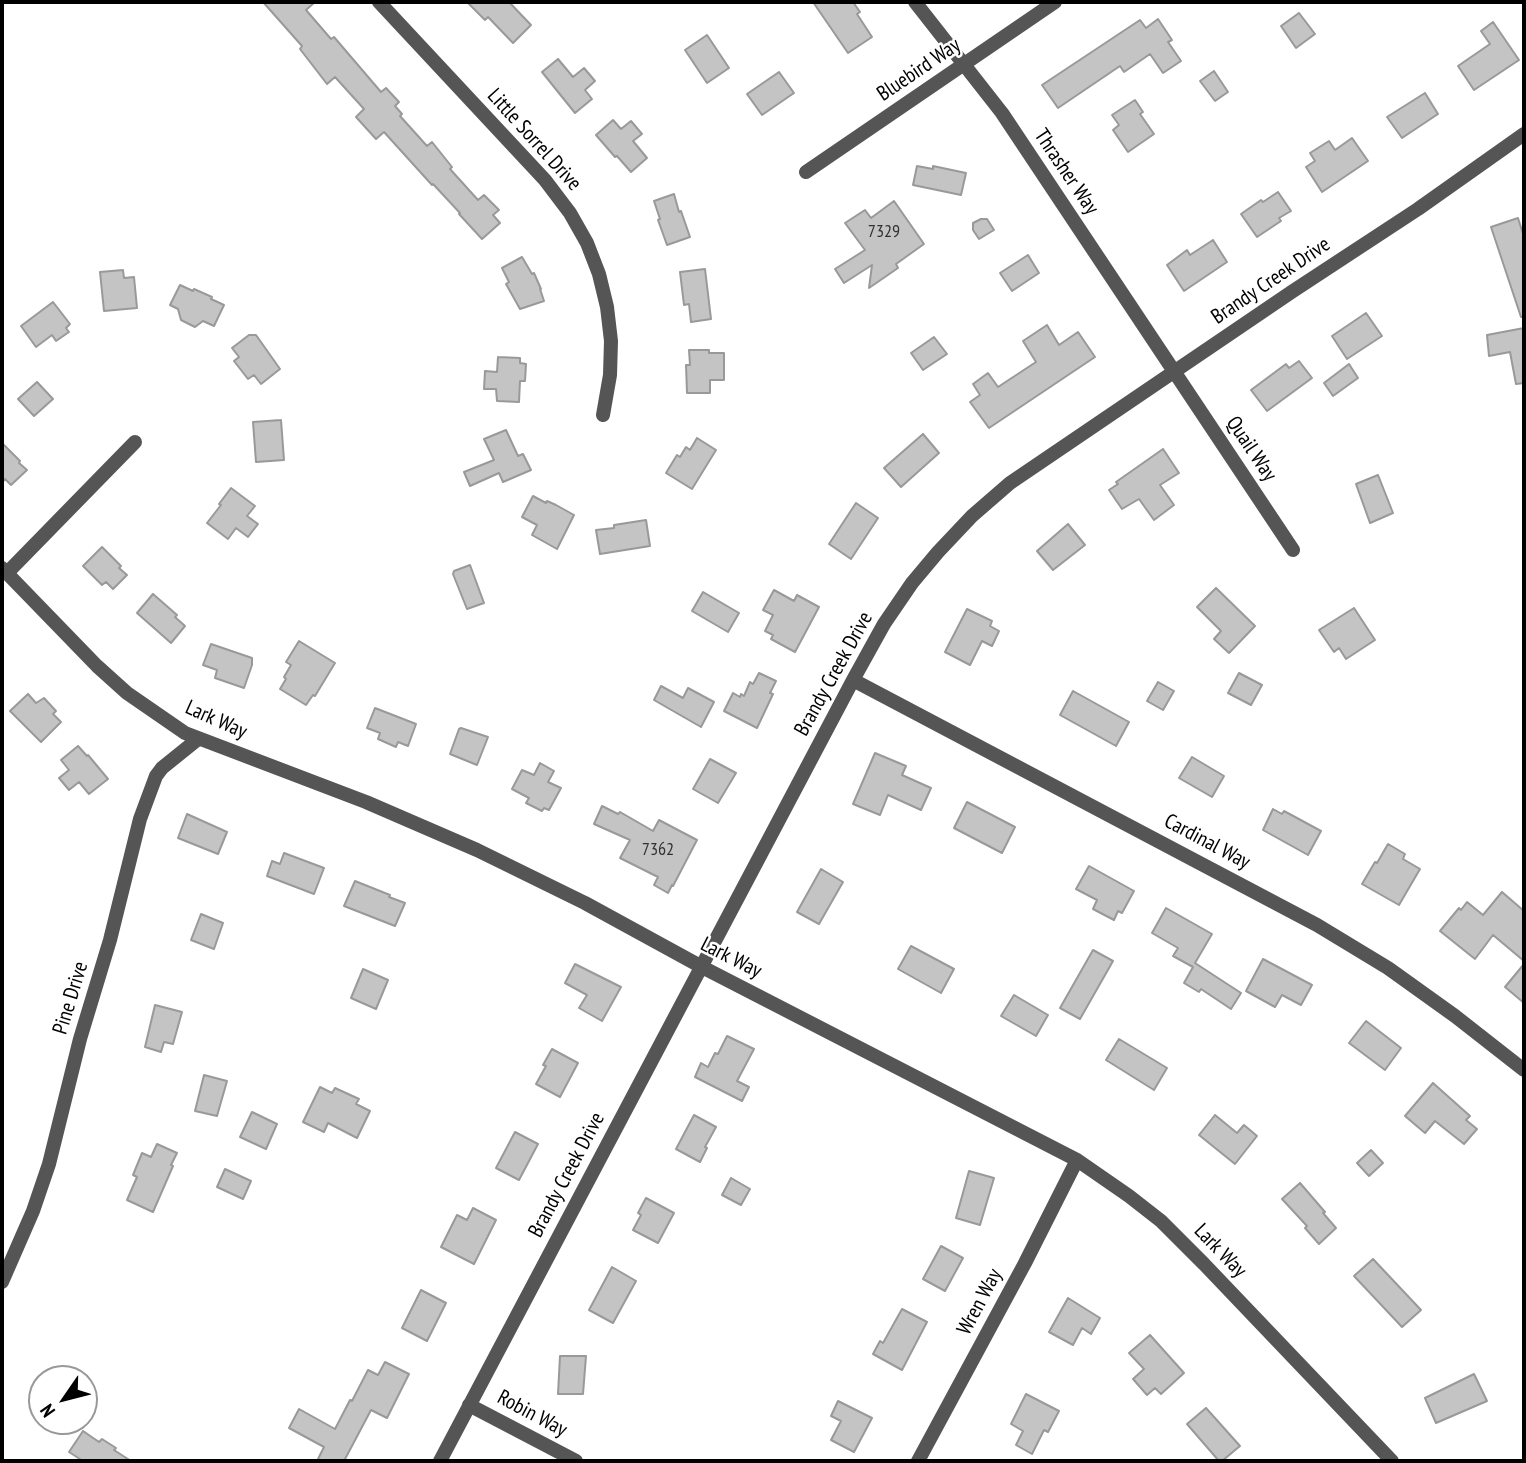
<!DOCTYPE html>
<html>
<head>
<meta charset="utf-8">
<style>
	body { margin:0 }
	#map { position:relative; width:1526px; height:1463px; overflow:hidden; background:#fff; font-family:"PT Sans Narrow",sans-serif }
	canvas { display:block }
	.frame { position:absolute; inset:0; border:4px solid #000; pointer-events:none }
	.north { position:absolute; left:28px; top:1365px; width:70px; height:70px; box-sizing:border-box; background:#fff; border:2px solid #999; border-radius:50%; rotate:235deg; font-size:19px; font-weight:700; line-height:28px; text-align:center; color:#000 }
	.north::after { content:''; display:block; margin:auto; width:24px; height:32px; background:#000; clip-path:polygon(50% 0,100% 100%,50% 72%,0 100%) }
</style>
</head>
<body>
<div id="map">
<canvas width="1526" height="1463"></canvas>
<div class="frame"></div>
<div class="north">N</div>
</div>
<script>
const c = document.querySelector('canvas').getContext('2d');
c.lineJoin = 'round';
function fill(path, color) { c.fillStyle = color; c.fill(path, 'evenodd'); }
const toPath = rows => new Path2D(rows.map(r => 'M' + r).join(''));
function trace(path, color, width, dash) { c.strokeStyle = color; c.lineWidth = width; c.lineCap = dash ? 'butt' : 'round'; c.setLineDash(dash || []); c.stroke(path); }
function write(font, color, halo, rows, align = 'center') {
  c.font = font + ' "PT Sans Narrow",sans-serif'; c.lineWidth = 5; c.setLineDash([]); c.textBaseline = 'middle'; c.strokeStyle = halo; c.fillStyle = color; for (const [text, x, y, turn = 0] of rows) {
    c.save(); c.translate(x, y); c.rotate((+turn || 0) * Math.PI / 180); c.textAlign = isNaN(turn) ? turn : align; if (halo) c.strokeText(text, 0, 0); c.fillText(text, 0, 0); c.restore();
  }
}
const building = toPath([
	[263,2,315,2,306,10,331,39,334,37,381,92,386,88,399,102,395,106,402,114,400,116,427,146,432,142,452,167,450,169,478,200,484,195,499,210,493,215,500,223,482,239,459,214,460,213,433,184,432,185,384,132,376,139,356,117,364,109,335,77,327,84,300,49,302,46,263,2],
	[467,2,509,2,531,25,513,43,488,17,485,20,467,2],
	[813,2,853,2,860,12,857,14,872,37,848,53,813,2],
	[1299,13,1315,34,1296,48,1281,26,1299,13],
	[1158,19,1172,40,1168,42,1181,61,1163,73,1150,54,1124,72,1120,66,1058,108,1042,85,1140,20,1146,28,1158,19],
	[1493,22,1519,60,1474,90,1458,66,1490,44,1481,31,1493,22],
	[707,35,729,68,707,83,685,50,707,35],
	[558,59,573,77,584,68,595,81,585,90,592,99,575,113,542,72,558,59],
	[1214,71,1228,92,1215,101,1200,81,1214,71],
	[779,72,794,93,762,115,747,94,779,72],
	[1425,93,1438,114,1402,138,1387,117,1425,93],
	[1135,100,1143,112,1140,114,1154,134,1128,152,1113,130,1119,125,1112,115,1135,100],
	[613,120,621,129,631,121,642,134,633,141,647,158,631,172,617,156,615,157,596,135,613,120],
	[1352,138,1368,161,1322,192,1306,167,1315,161,1310,153,1329,141,1335,150,1352,138],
	[917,166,933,169,933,166,966,173,961,195,913,185,917,166],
	[1278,192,1291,211,1279,218,1281,221,1257,237,1241,214,1261,200,1263,202,1278,192],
	[674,194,679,212,681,211,690,237,667,245,658,220,660,219,654,201,674,194],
	[894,201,924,244,896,264,898,268,869,288,872,265,844,283,835,269,865,250,845,223,865,210,871,218,894,201],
	[1518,218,1524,237,1524,317,1521,317,1491,227,1518,218],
	[981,219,987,219,994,230,979,239,973,230,973,223,981,219],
	[1213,240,1227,262,1184,291,1167,265,1187,250,1190,255,1213,240],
	[1028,255,1039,273,1012,291,1000,273,1028,255],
	[522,257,532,274,534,273,541,289,540,289,544,301,520,309,506,284,509,282,502,268,522,257],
	[705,269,711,319,691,322,689,304,684,305,680,272,705,269],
	[123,270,124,278,134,277,137,308,104,311,100,272,123,270],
	[180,285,193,291,194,289,212,297,211,299,224,305,214,326,203,321,195,327,181,320,178,309,170,305,180,285],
	[53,302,70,324,66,328,69,332,56,341,52,335,36,347,21,326,53,302],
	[1366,313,1382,336,1347,359,1332,336,1366,313],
	[1047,325,1059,345,1078,332,1095,357,989,428,970,402,980,395,973,384,988,373,998,387,1036,362,1023,341,1047,325],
	[1524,328,1524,383,1516,384,1510,352,1489,356,1487,335,1524,328],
	[249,335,256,335,280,369,261,384,254,375,248,379,234,361,239,357,232,348,249,335],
	[934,337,947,354,923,370,911,353,934,337],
	[689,350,709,350,709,353,724,353,724,380,710,380,710,393,687,393,686,365,690,365,689,350],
	[498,357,520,358,520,363,526,364,525,381,520,381,519,402,497,401,496,389,484,389,485,371,497,372,498,357],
	[1299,361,1312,378,1267,411,1251,390,1286,364,1289,368,1299,361],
	[1349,364,1358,378,1333,396,1324,383,1349,364],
	[37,382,53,399,34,416,18,399,37,382],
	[281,420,284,460,256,462,253,422,281,420],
	[506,430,518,456,523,454,531,470,503,482,499,473,470,486,464,472,494,460,484,439,506,430],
	[923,434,939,453,901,487,884,468,923,434],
	[697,438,716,450,692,489,666,473,677,455,680,457,686,447,690,450,697,438],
	[2,443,20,461,19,463,27,470,11,485,5,479,2,483,2,443],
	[1163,449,1179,473,1160,485,1174,505,1154,520,1139,499,1122,509,1109,490,1118,484,1116,482,1163,449],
	[1378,475,1393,513,1370,523,1356,484,1378,475],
	[231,488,255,506,247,516,258,524,248,537,236,528,228,539,207,523,221,505,219,504,231,488],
	[533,496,546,503,547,501,556,505,574,515,557,549,532,535,537,525,522,517,533,496],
	[856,503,878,518,851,559,829,544,856,503],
	[646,520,650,546,600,554,596,530,614,528,614,525,646,520],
	[1068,524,1085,545,1053,570,1037,551,1068,524],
	[102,547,121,566,119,568,127,575,113,589,106,582,102,585,83,566,102,547],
	[470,565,484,603,467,609,453,574,454,571,470,565],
	[1216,588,1255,626,1229,653,1214,639,1221,631,1197,607,1216,588],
	[774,590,794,601,797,595,819,607,795,652,771,639,773,635,765,631,773,615,763,610,774,590],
	[703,592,739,613,728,632,692,611,703,592],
	[153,594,177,615,175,617,185,626,171,643,137,613,153,594],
	[1354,608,1375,640,1346,659,1339,648,1334,652,1319,630,1354,608],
	[967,609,992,621,990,626,999,631,992,646,982,641,970,665,945,652,967,609],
	[299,641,335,663,315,696,313,695,306,705,280,689,286,679,284,677,291,665,286,662,299,641],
	[211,644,252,658,252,665,244,688,215,678,217,670,203,665,211,644],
	[759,673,776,681,770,693,773,694,757,728,724,711,733,693,740,697,741,694,744,696,750,682,753,684,759,673],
	[1239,673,1262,685,1251,705,1228,693,1239,673],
	[1158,682,1174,691,1163,710,1147,701,1158,682],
	[661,686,683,698,688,688,714,702,701,727,654,700,661,686],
	[1073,691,1129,722,1116,746,1060,715,1073,691],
	[28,694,36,703,44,698,56,711,53,714,61,722,41,742,10,711,28,694],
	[375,708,416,724,408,746,398,742,396,747,378,739,380,733,367,728,375,708],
	[461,728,488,737,477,765,450,754,459,729,461,728],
	[78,746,87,756,88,755,108,779,89,794,79,782,69,790,59,778,69,770,61,760,78,746],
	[875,753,906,766,902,775,931,788,921,810,888,795,880,815,853,804,875,753],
	[1192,757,1224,776,1212,797,1179,778,1192,757],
	[710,759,736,773,718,803,693,789,710,759],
	[540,763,554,771,548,782,561,788,549,810,544,808,542,811,526,803,529,798,512,789,522,770,534,775,540,763],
	[967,802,1015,827,1002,853,954,828,967,802],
	[602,806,618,814,620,812,653,831,659,820,697,840,673,886,672,885,668,893,654,885,658,877,620,858,630,840,594,824,602,806],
	[1273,809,1282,814,1284,811,1321,831,1308,855,1263,830,1273,809],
	[187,814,227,832,218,854,178,838,187,814],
	[1388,844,1405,854,1403,859,1420,869,1399,905,1362,884,1375,862,1377,863,1388,844],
	[284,853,324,868,314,894,267,876,272,861,280,864,284,853],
	[1089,866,1134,891,1122,913,1118,911,1114,920,1093,909,1097,900,1076,889,1089,866],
	[821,869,843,882,819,924,797,912,821,869],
	[355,881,390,895,389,897,405,903,395,926,344,906,355,881],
	[1502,892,1524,911,1524,961,1493,935,1475,959,1440,931,1459,908,1461,910,1467,902,1483,915,1502,892],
	[1166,908,1212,934,1195,963,1241,993,1231,1009,1201,989,1199,992,1184,983,1193,967,1173,956,1178,948,1152,933,1166,908],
	[201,914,223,923,214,949,191,940,201,914],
	[911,946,954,969,941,993,898,969,911,946],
	[1093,950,1113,961,1080,1019,1060,1008,1093,950],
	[1263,959,1312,985,1301,1005,1282,995,1275,1007,1246,991,1263,959],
	[575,964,621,987,602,1021,579,1008,587,995,565,983,575,964],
	[1524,964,1524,1003,1505,987,1524,964],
	[363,969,388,980,376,1009,351,998,363,969],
	[1014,995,1048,1015,1036,1036,1001,1016,1014,995],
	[155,1005,182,1012,173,1044,164,1042,161,1052,145,1047,155,1005],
	[1366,1021,1401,1048,1385,1070,1349,1043,1366,1021],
	[727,1036,754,1049,737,1081,749,1087,742,1101,695,1077,701,1063,708,1067,715,1053,718,1054,727,1036],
	[1119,1039,1167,1068,1154,1090,1106,1060,1119,1039],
	[552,1049,578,1063,560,1097,536,1084,546,1066,543,1065,552,1049],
	[204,1075,227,1081,217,1116,195,1111,204,1075],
	[1433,1083,1470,1116,1466,1120,1477,1129,1464,1144,1435,1121,1425,1133,1405,1116,1433,1083],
	[320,1087,332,1093,335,1088,359,1099,356,1104,370,1111,357,1138,328,1123,324,1132,303,1122,320,1087],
	[252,1112,277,1124,266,1149,240,1137,252,1112],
	[694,1115,716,1127,705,1147,707,1148,700,1162,676,1149,694,1115],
	[1215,1115,1237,1133,1244,1125,1257,1136,1235,1164,1199,1135,1215,1115],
	[515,1132,538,1144,519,1180,496,1168,515,1132],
	[157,1144,177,1153,171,1165,173,1166,153,1212,127,1200,137,1177,133,1175,142,1153,151,1157,157,1144],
	[1371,1150,1383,1163,1369,1176,1357,1163,1371,1150],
	[225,1169,251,1181,243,1199,217,1187,225,1169],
	[969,1171,994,1178,980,1225,956,1218,969,1171],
	[731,1178,750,1189,741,1205,722,1195,731,1178],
	[1300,1183,1325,1212,1323,1213,1336,1228,1319,1244,1305,1228,1307,1226,1282,1199,1300,1183],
	[646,1198,674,1213,658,1243,633,1230,641,1215,638,1213,646,1198],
	[473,1208,496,1220,474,1264,441,1247,457,1215,467,1220,473,1208],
	[941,1246,963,1258,945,1291,923,1279,941,1246],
	[1373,1259,1421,1310,1402,1327,1354,1276,1373,1259],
	[612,1267,636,1281,613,1323,589,1310,612,1267],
	[421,1290,446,1303,427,1341,402,1328,421,1290],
	[1068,1298,1100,1318,1091,1334,1082,1328,1073,1345,1049,1332,1068,1298],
	[902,1309,927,1322,902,1370,873,1354,880,1341,883,1343,902,1309],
	[1150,1335,1184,1373,1161,1394,1155,1388,1147,1395,1133,1379,1144,1369,1129,1353,1150,1335],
	[560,1356,586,1356,583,1394,558,1394,560,1356],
	[385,1362,409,1374,387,1418,371,1410,344,1461,317,1461,324,1447,289,1428,299,1409,335,1429,350,1400,352,1401,368,1370,378,1375,385,1362],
	[1474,1374,1487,1401,1436,1423,1425,1398,1474,1374],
	[1026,1394,1059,1411,1048,1432,1044,1430,1032,1454,1016,1445,1023,1431,1011,1424,1026,1394],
	[838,1401,872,1418,854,1452,831,1440,841,1421,831,1416,838,1401],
	[1206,1408,1240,1446,1222,1461,1219,1461,1187,1424,1206,1408],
	[83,1431,99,1442,102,1439,116,1448,114,1450,131,1461,83,1461,69,1452,83,1431]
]);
fill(building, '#c4c4c4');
trace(building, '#999', 2);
trace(toPath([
	[379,2,545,180,570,213,587,243,599,274,607,307,611,341,610,375,603,415],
	[915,2,1002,113,1293,550],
	[806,172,1055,2],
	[2,568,97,666,127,693,185,733,366,802,477,850,585,903,702,967,1077,1160,1129,1196,1161,1221,1204,1264,1392,1461],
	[7,573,135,442],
	[853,680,1317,925,1388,968,1455,1016,1524,1070],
	[2,1282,33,1211,49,1164,80,1039,110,940,140,819,156,776,162,768,198,739],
	[469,1405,576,1461],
	[440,1461,853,680,884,624,912,583,938,552,972,516,1010,483,1293,291,1418,209,1524,134],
	[918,1461,1025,1263,1077,1160]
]), '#555', 14);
write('18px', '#313131', null, [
	["7329",884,232],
	["7362",658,850]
]);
write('21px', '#000', '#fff', [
	["Bluebird Way",919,70,-34],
	["Little Sorrel Drive",534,140,48],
	["Thrasher Way",1066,172,56],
	["Brandy Creek Drive",1271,281,-34],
	["Quail Way",1251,449,56],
	["Brandy Creek Drive",834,674,-61],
	["Lark Way",216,720,24],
	["Cardinal Way",1207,842,28],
	["Lark Way",731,958,27],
	["Pine Drive",71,998,-73],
	["Brandy Creek Drive",567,1175,-62],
	["Lark Way",1220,1251,46],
	["Wren Way",980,1302,-62],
	["Robin Way",532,1414,28]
]);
</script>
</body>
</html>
